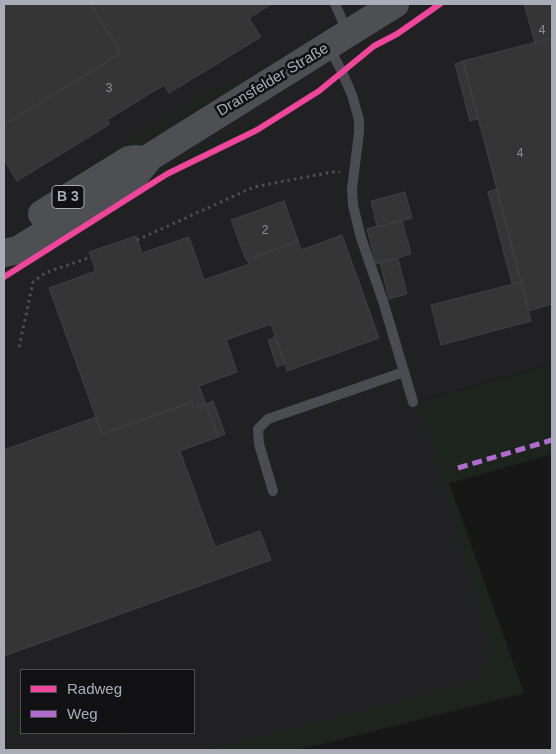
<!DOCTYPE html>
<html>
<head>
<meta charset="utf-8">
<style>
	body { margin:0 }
	#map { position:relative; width:556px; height:754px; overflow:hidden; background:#171717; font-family:Helvetica,sans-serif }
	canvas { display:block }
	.frame { position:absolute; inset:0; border:5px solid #a8adb8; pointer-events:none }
	.legend { position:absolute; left:20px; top:669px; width:175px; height:65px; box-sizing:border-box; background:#111113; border:1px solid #4d4f55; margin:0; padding:6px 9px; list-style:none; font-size:15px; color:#a8adb8 }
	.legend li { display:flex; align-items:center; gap:10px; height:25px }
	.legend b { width:25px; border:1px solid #4d4f55 }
</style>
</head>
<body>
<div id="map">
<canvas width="556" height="754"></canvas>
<div class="frame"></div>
<ul class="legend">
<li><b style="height:6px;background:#ed469a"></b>Radweg</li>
<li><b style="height:6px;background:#b06ccc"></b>Weg</li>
</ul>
</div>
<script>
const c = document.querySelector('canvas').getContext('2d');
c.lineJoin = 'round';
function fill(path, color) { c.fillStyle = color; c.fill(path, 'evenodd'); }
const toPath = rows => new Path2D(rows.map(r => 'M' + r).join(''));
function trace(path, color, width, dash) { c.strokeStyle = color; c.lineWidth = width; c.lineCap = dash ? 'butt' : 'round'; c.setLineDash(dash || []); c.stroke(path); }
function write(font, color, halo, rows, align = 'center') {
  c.font = font + ' Helvetica,sans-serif'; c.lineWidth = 5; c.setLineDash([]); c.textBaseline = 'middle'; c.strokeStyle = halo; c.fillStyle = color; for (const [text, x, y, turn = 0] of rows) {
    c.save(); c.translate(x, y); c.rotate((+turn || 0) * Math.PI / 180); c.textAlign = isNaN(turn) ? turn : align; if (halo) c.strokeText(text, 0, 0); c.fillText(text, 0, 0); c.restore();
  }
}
fill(toPath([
	[4,4,552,4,552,364,419,401,524,693,298,750,4,750],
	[21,670,194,670,194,733,21,733]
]), '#212123');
fill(toPath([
	[230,82,235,82,235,84,98,169,98,160,206,92],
	[255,122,257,126,175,166,119,200,148,177,181,158],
	[82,170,88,175,29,203],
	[552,364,552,454,449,483,524,693,298,750,203,750,487,678,485,665,490,661,492,650,419,401],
	[4,712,21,713,21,733,131,733,118,737,4,736]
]), '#1d241e');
const building = toPath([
	[4,4,90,4,121,53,4,125,4,4],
	[90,4,272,4,249,18,261,37,169,93,164,85,107,120,110,124,17,181,4,160,4,125,121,53,90,4],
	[524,4,552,4,552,38,535,43,524,4],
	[552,38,552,304,529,311,463,61,552,38],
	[463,61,478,119,470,121,455,64,463,61],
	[497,189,521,282,512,284,488,192,497,189],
	[405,192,412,218,377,227,371,201,405,192],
	[284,201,298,241,246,260,231,220,284,201],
	[402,220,411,254,376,264,367,229,402,220],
	[342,235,379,338,287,371,271,324,226,340,237,372,199,386,206,404,194,408,192,402,102,434,49,288,96,271,89,252,136,236,142,253,189,237,204,280,249,264,247,260,298,241,301,250,342,235],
	[398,258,407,294,389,299,380,262,398,258],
	[521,282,531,321,441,345,431,305,521,282],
	[275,337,285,364,277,367,268,340,275,337],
	[213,401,225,434,218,437,206,404,213,401],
	[192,402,194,408,206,404,218,437,180,451,215,547,260,531,271,560,4,656,4,450,96,417,102,434,192,402]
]);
fill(building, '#353536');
trace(building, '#3f4043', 1);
trace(toPath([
	[137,240,254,187,332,172,340,172],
	[19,347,33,282,45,273,91,257]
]), '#4d4e52', 3, [2.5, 4]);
trace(toPath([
	[335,4,348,33],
	[329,47,342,72,352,95,359,120,359,133,352,189,353,205,361,238,383,301,413,402],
	[273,491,259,444,258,429,268,419,404,372]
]), '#4b4c50', 10);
trace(toPath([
	[42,214,129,160,137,159],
	[4,253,18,250,108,195,133,178,150,157,395,4]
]), '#4d4f52', 28);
trace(toPath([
	[458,468,552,440]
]), '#b06ccc', 5, [10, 5]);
trace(toPath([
	[4,277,167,174,257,130,319,91,374,46,397,34,440,4]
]), '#ed469a', 6);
write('12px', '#8b8f98', null, [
	["4",542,31],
	["3",109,89],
	["4",520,154],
	["2",265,231]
]);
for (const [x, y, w] of [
	[68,197,32]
]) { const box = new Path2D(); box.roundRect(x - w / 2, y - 11.5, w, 23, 4); c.fillStyle = '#111113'; c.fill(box); trace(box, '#a8adb8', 1); }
write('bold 14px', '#a8adb8', null, [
	["B 3",68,197]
]);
write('15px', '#a8adb8', '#111113', [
	["Dransfelder Straße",273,80,-31]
]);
</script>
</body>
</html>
